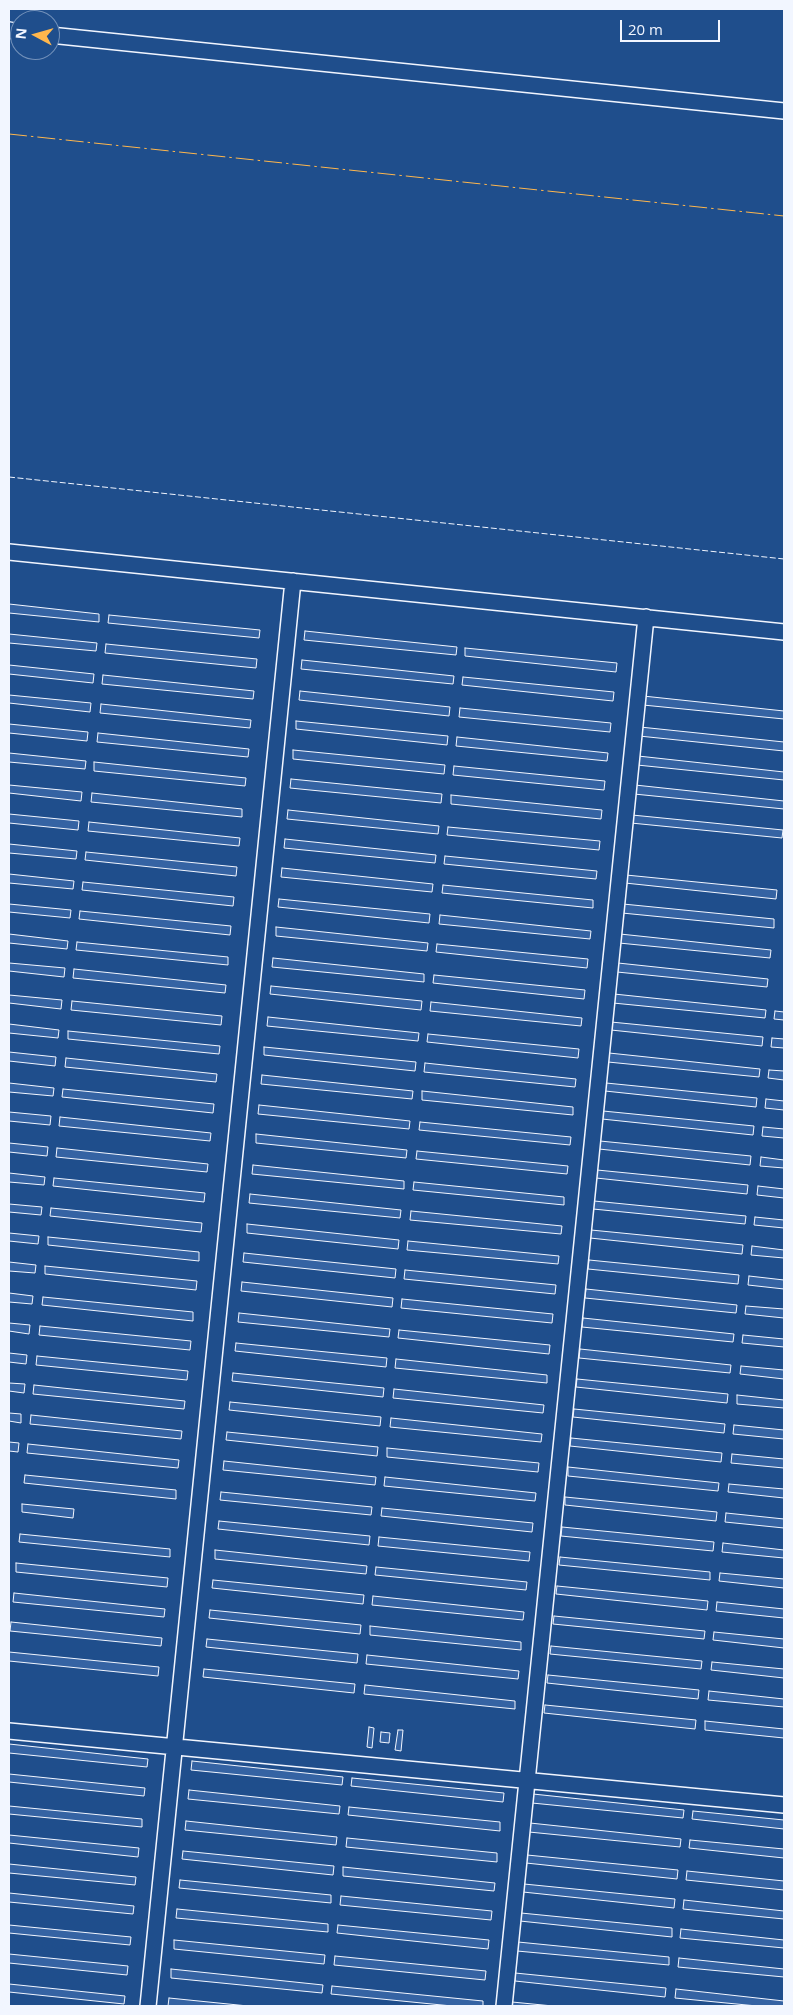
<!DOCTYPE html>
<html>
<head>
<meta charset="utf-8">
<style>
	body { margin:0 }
	#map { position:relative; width:793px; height:2015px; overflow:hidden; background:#1f4e8c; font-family:"Open Sans",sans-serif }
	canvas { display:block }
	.frame { position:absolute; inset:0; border:10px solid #f2f6ff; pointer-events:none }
	.north { position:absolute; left:10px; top:10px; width:50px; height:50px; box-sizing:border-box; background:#1f4e8c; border:1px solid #7391ba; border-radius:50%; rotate:276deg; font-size:14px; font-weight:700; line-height:20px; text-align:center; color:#f2f6ff }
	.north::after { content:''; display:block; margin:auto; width:18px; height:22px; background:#ffb74d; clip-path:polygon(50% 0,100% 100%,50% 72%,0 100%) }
	.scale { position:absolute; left:620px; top:20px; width:100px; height:22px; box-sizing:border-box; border:2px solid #f2f6ff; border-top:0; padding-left:6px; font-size:15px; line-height:18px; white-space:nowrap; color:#f2f6ff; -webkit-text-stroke:4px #1f4e8c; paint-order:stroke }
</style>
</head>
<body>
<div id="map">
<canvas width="793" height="2015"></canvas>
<div class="frame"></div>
<div class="north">N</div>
<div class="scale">20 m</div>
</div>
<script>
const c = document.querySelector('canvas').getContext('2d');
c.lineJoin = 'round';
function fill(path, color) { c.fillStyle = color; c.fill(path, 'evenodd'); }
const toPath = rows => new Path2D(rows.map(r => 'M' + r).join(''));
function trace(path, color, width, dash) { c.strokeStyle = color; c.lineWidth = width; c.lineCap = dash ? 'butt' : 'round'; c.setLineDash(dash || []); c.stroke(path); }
const building = toPath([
	[9,604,99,614,99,622,9,613,9,604],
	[109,615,260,630,259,638,108,623,109,615],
	[305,631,457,647,456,655,304,640,305,631],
	[9,634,97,643,96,651,9,643,9,634],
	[106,644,257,659,256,668,105,653,106,644],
	[465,648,617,663,616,672,465,656,465,648],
	[302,660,454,676,453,684,301,669,302,660],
	[9,665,94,674,93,683,9,674,9,665],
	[103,675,254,691,253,699,102,684,103,675],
	[463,677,614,692,613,701,462,685,463,677],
	[300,691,450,707,449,716,299,700,300,691],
	[9,695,91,703,90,712,9,703,9,695],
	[643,696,784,711,784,719,643,705,643,696],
	[101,704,251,720,250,728,100,713,101,704],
	[460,708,611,723,610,732,459,717,460,708],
	[296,721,448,736,447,745,296,729,296,721],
	[9,724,88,732,87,741,9,733,9,724],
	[640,727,784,742,784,751,639,736,640,727],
	[98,733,249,749,248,757,97,742,98,733],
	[457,737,608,753,607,761,456,746,457,737],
	[293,750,445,765,444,774,293,759,293,750],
	[9,753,86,761,85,769,9,762,9,753],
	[638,756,784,772,784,780,637,765,638,756],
	[94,762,246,778,245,786,94,771,94,762],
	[454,766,605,781,604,790,453,775,454,766],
	[291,779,442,794,441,803,290,788,291,779],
	[9,785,82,792,81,801,9,793,9,785],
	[635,785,784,801,784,809,634,794,635,785],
	[92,793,242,809,242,817,91,802,92,793],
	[451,795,602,810,601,819,451,804,451,795],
	[288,810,439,826,438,834,287,819,288,810],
	[9,814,79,821,78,830,9,823,9,814],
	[632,815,783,830,782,838,631,823,632,815],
	[89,822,240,838,239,846,88,831,89,822],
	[448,827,600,841,599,850,447,835,448,827],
	[285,839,436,855,435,863,284,848,285,839],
	[9,844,77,851,76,859,9,853,9,844],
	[86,852,237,867,236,876,85,860,86,852],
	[445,856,597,871,596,879,444,864,445,856],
	[282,868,433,884,432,892,281,877,282,868],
	[9,874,74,881,73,889,9,883,9,874],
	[626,875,777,890,776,899,625,883,626,875],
	[83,882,234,897,233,906,82,890,83,882],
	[443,885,593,900,593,908,442,893,443,885],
	[279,899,430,914,429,923,278,907,279,899],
	[9,904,71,910,70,918,9,912,9,904],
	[623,904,774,919,774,928,622,913,623,904],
	[80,911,231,926,230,935,79,919,80,911],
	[440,915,591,931,590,939,439,924,440,915],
	[276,927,428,943,427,951,276,936,276,927],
	[9,934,68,941,67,949,9,943,9,934],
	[620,934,771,950,770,958,619,943,620,934],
	[77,942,228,957,228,965,76,950,77,942],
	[437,944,588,959,587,968,436,952,437,944],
	[273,958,424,974,424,982,272,967,273,958],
	[9,963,65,968,64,977,9,971,9,963],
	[618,963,768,979,767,987,617,972,618,963],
	[74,969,226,985,225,993,73,978,74,969],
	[434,975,585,990,584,999,433,983,434,975],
	[271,986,422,1001,421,1010,270,994,271,986],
	[614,994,766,1010,765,1018,613,1003,614,994],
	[9,995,62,1000,61,1009,9,1003,9,995],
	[72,1001,222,1016,221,1025,71,1010,72,1001],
	[431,1002,582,1018,581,1026,430,1011,431,1002],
	[775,1011,784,1012,784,1020,774,1019,775,1011],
	[268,1017,419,1033,418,1041,267,1026,268,1017],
	[611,1022,763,1037,762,1046,611,1030,611,1022],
	[9,1024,59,1030,58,1038,9,1033,9,1024],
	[68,1031,220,1046,219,1054,68,1039,68,1031],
	[428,1034,579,1049,578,1058,427,1042,428,1034],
	[772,1038,784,1039,784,1048,771,1047,772,1038],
	[264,1047,416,1062,415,1071,264,1055,264,1047],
	[9,1052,56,1057,55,1066,9,1061,9,1052],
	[609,1053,760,1069,759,1077,608,1062,609,1053],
	[66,1058,217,1074,216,1082,65,1067,66,1058],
	[425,1063,576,1079,575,1087,424,1072,425,1063],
	[769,1070,784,1071,784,1080,768,1078,769,1070],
	[262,1075,413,1091,412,1099,261,1084,262,1075],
	[9,1083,54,1088,53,1096,9,1092,9,1083],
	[606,1083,757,1098,756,1107,605,1091,606,1083],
	[63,1089,214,1104,213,1113,62,1097,63,1089],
	[422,1091,573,1107,573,1115,422,1100,422,1091],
	[766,1099,784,1101,784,1110,765,1108,766,1099],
	[259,1105,410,1121,409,1129,258,1114,259,1105],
	[603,1111,754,1126,753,1135,602,1119,603,1111],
	[9,1112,51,1116,50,1125,9,1121,9,1112],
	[60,1117,211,1133,210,1141,59,1126,60,1117],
	[420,1122,571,1137,570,1145,419,1130,420,1122],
	[763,1127,784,1129,784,1138,762,1136,763,1127],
	[256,1134,407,1150,406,1158,256,1143,256,1134],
	[600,1141,751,1156,750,1165,599,1149,600,1141],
	[9,1143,48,1147,47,1156,9,1152,9,1143],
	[57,1148,208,1164,207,1172,56,1157,57,1148],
	[417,1151,568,1166,567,1174,416,1159,417,1151],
	[761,1157,784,1160,784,1168,760,1166,761,1157],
	[253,1165,404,1181,404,1189,252,1174,253,1165],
	[597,1170,748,1185,747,1194,596,1178,597,1170],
	[9,1173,45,1177,44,1185,9,1182,9,1173],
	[54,1178,205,1193,204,1202,53,1186,54,1178],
	[414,1182,564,1197,564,1205,413,1190,414,1182],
	[758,1186,784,1189,784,1198,757,1195,758,1186],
	[250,1194,401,1210,400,1218,249,1203,250,1194],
	[594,1201,746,1216,745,1224,593,1209,594,1201],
	[9,1204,42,1207,41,1215,9,1212,9,1204],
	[51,1208,202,1223,201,1232,50,1216,51,1208],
	[411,1211,562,1226,561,1234,410,1220,411,1211],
	[755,1217,784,1220,784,1228,754,1225,755,1217],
	[247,1224,399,1240,398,1249,247,1233,247,1224],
	[591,1230,743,1245,742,1254,590,1238,591,1230],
	[9,1233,39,1236,38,1244,9,1241,9,1233],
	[48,1237,199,1252,199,1261,48,1245,48,1237],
	[408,1241,559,1256,558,1264,407,1250,408,1241],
	[752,1246,784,1250,784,1258,751,1255,752,1246],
	[244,1253,396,1269,395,1278,243,1262,244,1253],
	[589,1260,739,1275,738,1284,588,1269,589,1260],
	[9,1262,36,1265,35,1273,9,1271,9,1262],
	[45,1266,197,1281,196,1290,45,1274,45,1266],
	[405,1270,556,1285,555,1294,404,1279,405,1270],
	[749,1276,784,1280,784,1289,748,1285,749,1276],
	[242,1282,393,1298,392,1307,241,1291,242,1282],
	[586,1289,737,1305,736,1313,585,1298,586,1289],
	[9,1293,33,1296,32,1304,9,1302,9,1293],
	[43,1297,193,1312,193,1321,42,1305,43,1297],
	[402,1299,553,1314,552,1323,401,1308,402,1299],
	[746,1306,784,1309,784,1318,745,1314,746,1306],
	[239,1313,390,1329,389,1337,238,1322,239,1313],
	[583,1318,734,1334,733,1342,582,1327,583,1318],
	[9,1323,30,1325,29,1334,9,1331,9,1323],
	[40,1326,191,1341,190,1350,39,1335,40,1326],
	[399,1330,550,1345,549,1354,398,1338,399,1330],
	[743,1335,784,1339,784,1347,742,1343,743,1335],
	[236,1343,387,1358,386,1367,235,1351,236,1343],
	[580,1349,731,1365,730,1373,579,1358,580,1349],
	[9,1353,27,1355,26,1364,9,1362,9,1353],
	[37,1356,188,1371,187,1380,36,1365,37,1356],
	[396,1359,547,1375,547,1383,395,1368,396,1359],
	[741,1366,784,1370,784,1379,740,1374,741,1366],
	[233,1373,384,1388,383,1397,232,1381,233,1373],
	[577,1379,728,1394,727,1403,576,1387,577,1379],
	[9,1383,25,1384,24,1393,9,1391,9,1383],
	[34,1385,185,1401,184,1409,33,1394,34,1385],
	[394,1389,544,1405,543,1413,393,1398,394,1389],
	[737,1395,784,1400,784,1408,737,1404,737,1395],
	[230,1402,381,1417,380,1426,229,1410,230,1402],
	[574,1409,725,1424,724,1433,573,1417,574,1409],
	[9,1413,21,1414,21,1423,9,1421,9,1413],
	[31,1415,182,1431,181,1439,30,1424,31,1415],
	[391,1418,542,1434,541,1442,390,1427,391,1418],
	[734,1425,784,1430,784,1439,733,1434,734,1425],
	[227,1432,378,1447,377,1456,226,1440,227,1432],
	[571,1438,722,1453,721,1462,570,1446,571,1438],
	[9,1442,19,1443,18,1452,9,1451,9,1442],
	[28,1444,179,1460,178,1468,27,1453,28,1444],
	[387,1448,539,1463,538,1472,387,1457,387,1448],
	[732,1454,784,1459,784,1468,731,1463,732,1454],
	[224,1461,376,1477,375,1485,223,1470,224,1461],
	[568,1467,719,1483,718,1491,568,1476,568,1467],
	[25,1475,176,1490,176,1499,24,1483,25,1475],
	[385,1477,536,1493,535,1501,384,1486,385,1477],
	[729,1484,784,1489,784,1498,728,1492,729,1484],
	[221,1492,372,1507,371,1515,220,1500,221,1492],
	[565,1497,717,1512,716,1521,565,1505,565,1497],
	[22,1504,74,1509,73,1518,22,1512,22,1504],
	[382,1508,533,1523,532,1532,381,1516,382,1508],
	[726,1513,784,1519,784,1528,725,1522,726,1513],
	[219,1521,370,1536,369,1545,218,1529,219,1521],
	[562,1527,714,1542,713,1551,561,1536,562,1527],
	[20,1534,170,1549,170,1557,19,1542,20,1534],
	[379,1537,530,1552,529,1561,378,1546,379,1537],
	[723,1543,784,1550,784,1558,722,1552,723,1543],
	[215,1550,367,1566,366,1574,215,1559,215,1550],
	[560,1557,710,1572,710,1580,559,1565,560,1557],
	[16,1563,168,1578,167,1587,16,1572,16,1563],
	[376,1567,527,1582,526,1590,375,1575,376,1567],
	[720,1573,784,1579,784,1588,719,1581,720,1573],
	[213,1580,364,1595,363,1604,212,1588,213,1580],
	[557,1586,708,1601,707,1610,556,1594,557,1586],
	[14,1593,165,1609,164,1617,13,1602,14,1593],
	[373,1596,524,1612,523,1620,372,1605,373,1596],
	[717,1602,784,1609,784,1618,716,1611,717,1602],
	[210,1610,361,1625,360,1634,209,1618,210,1610],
	[554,1616,705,1631,704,1639,553,1624,554,1616],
	[11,1622,162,1638,161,1646,10,1631,11,1622],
	[370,1626,521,1642,521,1650,370,1635,370,1626],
	[714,1632,784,1639,784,1648,713,1640,714,1632],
	[207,1639,358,1654,357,1663,206,1647,207,1639],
	[551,1646,702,1661,701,1669,550,1654,551,1646],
	[9,1652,159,1667,158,1676,9,1661,9,1652],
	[367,1655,519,1671,518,1679,366,1664,367,1655],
	[712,1662,784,1669,784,1678,711,1670,712,1662],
	[204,1669,355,1684,354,1693,203,1677,204,1669],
	[548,1675,699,1690,698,1699,547,1683,548,1675],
	[365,1685,515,1701,515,1709,364,1694,365,1685],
	[709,1691,784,1699,784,1707,708,1700,709,1691],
	[545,1705,696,1720,695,1729,544,1713,545,1705],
	[705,1721,784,1729,784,1738,705,1730,705,1721],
	[369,1727,374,1728,372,1748,367,1747,369,1727],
	[398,1730,403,1730,401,1751,395,1750,398,1730],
	[381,1732,390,1733,389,1743,380,1742,381,1732],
	[9,1744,148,1759,147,1767,9,1753,9,1744],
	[192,1761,343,1777,342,1785,191,1770,192,1761],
	[9,1774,145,1788,144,1796,9,1782,9,1774],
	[352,1778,504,1793,503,1802,351,1786,352,1778],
	[189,1790,340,1806,339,1814,188,1799,189,1790],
	[533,1794,684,1810,683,1818,532,1803,533,1794],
	[9,1806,142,1819,142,1827,9,1814,9,1806],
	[349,1807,500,1822,500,1831,348,1815,349,1807],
	[693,1811,784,1820,784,1829,692,1819,693,1811],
	[186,1821,337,1837,336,1845,185,1830,186,1821],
	[530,1823,681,1839,680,1847,529,1832,530,1823],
	[9,1835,139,1848,138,1857,9,1843,9,1835],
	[347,1838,497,1853,497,1862,346,1847,347,1838],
	[690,1840,784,1849,784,1858,689,1848,690,1840],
	[183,1851,334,1866,333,1875,182,1859,183,1851],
	[527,1855,678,1870,677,1879,526,1863,527,1855],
	[9,1864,136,1877,135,1885,9,1873,9,1864],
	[343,1867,495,1883,494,1891,343,1876,343,1867],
	[687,1871,784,1881,784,1890,686,1880,687,1871],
	[180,1880,331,1895,331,1903,179,1888,180,1880],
	[524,1884,675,1899,674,1908,523,1892,524,1884],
	[9,1893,134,1906,133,1914,9,1902,9,1893],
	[341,1896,492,1911,491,1920,340,1905,341,1896],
	[684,1900,784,1911,784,1919,683,1909,684,1900],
	[177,1909,328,1924,328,1932,176,1918,177,1909],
	[521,1913,672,1928,672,1937,520,1921,521,1913],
	[9,1925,131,1937,130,1945,9,1933,9,1925],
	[338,1925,489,1940,488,1949,337,1933,338,1925],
	[681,1929,784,1940,784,1948,680,1938,681,1929],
	[174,1940,325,1955,324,1964,174,1949,174,1940],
	[518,1942,669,1957,669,1965,517,1951,518,1942],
	[9,1954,128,1966,127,1975,9,1963,9,1954],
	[335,1956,486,1971,485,1980,334,1965,335,1956],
	[679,1958,784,1969,784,1977,678,1967,679,1958],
	[171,1969,323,1985,322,1993,171,1978,171,1969],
	[515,1973,666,1988,665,1997,515,1981,515,1973],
	[9,1984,125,1996,124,2004,9,1992,9,1984],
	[332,1986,483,2001,483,2006,452,2006,331,1994,332,1986],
	[676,1989,784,2001,784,2006,757,2006,675,1998,676,1989],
	[169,1998,248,2006,168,2006,169,1998],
	[512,2002,553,2006,512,2006,512,2002]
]);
fill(building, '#3563a3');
trace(building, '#f2f6ff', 1);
const lane = toPath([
	[9,30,20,32],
	[50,35,784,111],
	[9,552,784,632],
	[9,1731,784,1805],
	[148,2006,293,581],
	[504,2006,646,617]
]);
trace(lane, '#f2f6ff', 18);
trace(lane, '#1f4e8c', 15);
trace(toPath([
	[9,477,784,559]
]), '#f2f6ff', 1, [6, 2.5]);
trace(toPath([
	[9,134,784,216]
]), '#ffb74d', 1, [18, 4, 2.5, 4]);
</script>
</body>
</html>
